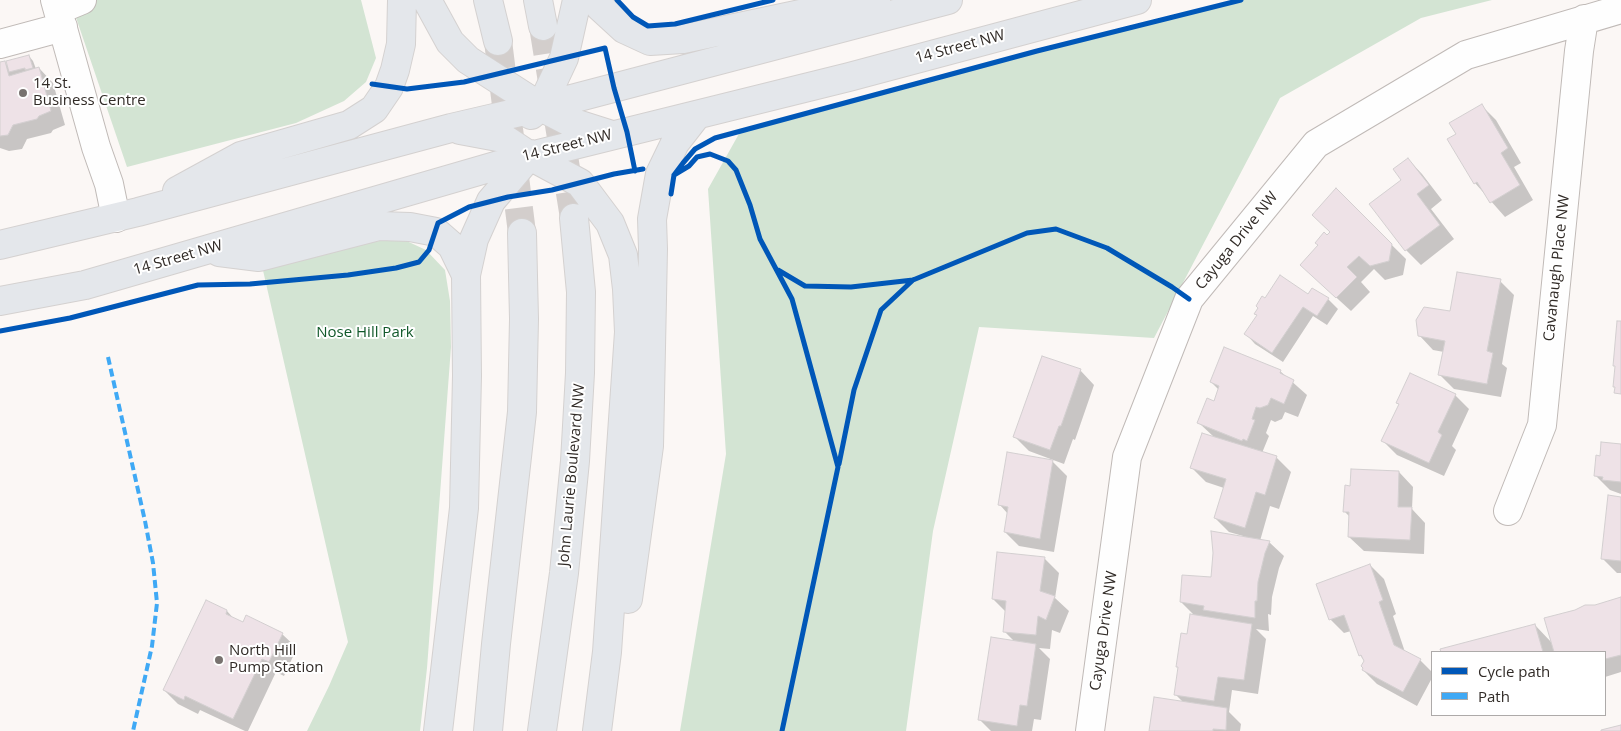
<!DOCTYPE html>
<html>
<head>
<meta charset="utf-8">
<style>
	body { margin:0 }
	#map { position:relative; width:1621px; height:731px; overflow:hidden; background:#fbf7f5; font-family:"Open Sans",sans-serif }
	canvas { display:block }
	.legend { position:absolute; left:1431px; top:651px; width:175px; height:65px; box-sizing:border-box; background:#fff; border:1px solid #adaaa9; margin:0; padding:6px 9px; list-style:none; font-size:15px; color:#312b27 }
	.legend li { display:flex; align-items:center; gap:10px; height:25px }
	.legend b { width:25px; border:1px solid #adaaa9 }
</style>
</head>
<body>
<div id="map">
<canvas width="1621" height="731"></canvas>
<ul class="legend">
<li><b style="height:6px;background:#0057b8"></b>Cycle path</li>
<li><b style="height:6px;background:#3fa9f5"></b>Path</li>
</ul>
</div>
<script>
const c = document.querySelector('canvas').getContext('2d');
c.lineJoin = 'round';
function fill(path, color) { c.fillStyle = color; c.fill(path, 'evenodd'); }
const toPath = rows => new Path2D(rows.map(r => 'M' + r).join(''));
function trace(path, color, width, dash) { c.strokeStyle = color; c.lineWidth = width; c.lineCap = dash ? 'butt' : 'round'; c.setLineDash(dash || []); c.stroke(path); }
function write(font, color, halo, rows, align = 'center') {
  c.font = font + ' "Open Sans",sans-serif'; c.lineWidth = 4; c.setLineDash([]); c.textBaseline = 'middle'; c.strokeStyle = halo; c.fillStyle = color; for (const [text, x, y, turn = 0] of rows) {
    c.save(); c.translate(x, y); c.rotate((+turn || 0) * Math.PI / 180); c.textAlign = isNaN(turn) ? turn : align; if (halo) c.strokeText(text, 0, 0); c.fillText(text, 0, 0); c.restore();
  }
}
fill(toPath([
	[70,0,361,0,376,58,366,82,344,101,296,123,127,167],
	[1235,0,1492,0,1421,18,1280,98,1154,338,979,327,933,531,906,731,680,731,726,454,708,189,740,132],
	[398,237,426,250,445,270,450,301,451,347,427,668,420,731,307,731,329,686,348,642,262,266]
]), '#d3e4d3');
fill(toPath([
	[29,56,33,61,36,69,39,68,53,83,65,125,53,130,51,133,27,139,22,149,9,151,0,148,0,64,4,62,9,67],
	[1482,106,1496,120,1521,163,1514,167,1533,200,1505,217,1475,183,1458,135],
	[1408,159,1422,174,1442,200,1431,209,1454,239,1421,265,1406,250,1371,204,1403,180],
	[1336,190,1406,259,1403,275,1385,280,1374,269,1361,282,1370,292,1351,311,1316,279,1327,237,1331,232],
	[1500,281,1514,295,1502,364,1507,368,1501,397,1454,389,1439,374,1444,352,1433,350,1419,335],
	[1309,296,1328,299,1338,309,1327,325,1313,316,1283,362,1255,344,1246,334,1258,315],
	[1080,370,1094,385,1075,440,1073,439,1064,464,1029,451,1015,437],
	[1280,371,1307,395,1298,417,1285,412,1282,419,1275,422,1271,420,1266,433,1269,436,1262,453,1276,457,1291,472,1279,509,1270,506,1260,541,1269,542,1284,556,1279,568,1272,597,1271,615,1268,614,1269,631,1256,629,1266,639,1258,694,1232,690,1229,712,1241,724,1240,731,1150,731,1184,703,1175,694,1179,668,1177,666,1196,617,1181,602,1212,578,1243,536,1229,532,1215,518,1224,488,1206,482,1192,468,1215,438,1199,423,1214,402,1219,390,1211,382],
	[1455,395,1469,409,1452,446,1456,450,1444,476,1397,455,1383,441],
	[1621,445,1621,494,1610,490,1595,475,1601,457],
	[1052,461,1067,476,1054,552,1019,546,1005,532,1008,514,1000,505],
	[1399,472,1413,487,1412,509,1425,523,1424,554,1364,551,1349,537,1350,517,1345,512,1351,487],
	[1621,498,1621,573,1617,573,1603,559],
	[1045,559,1059,573,1055,598,1069,611,1060,633,1052,630,1050,649,1039,648,1050,659,1041,720,1034,719,1032,731,991,731,979,719,1015,642,1004,631,1006,612,993,599],
	[1370,565,1384,579,1396,614,1393,616,1405,652,1420,660,1432,672,1432,678,1417,706,1377,684,1363,670,1365,662,1360,655,1351,631,1344,633,1330,619],
	[1621,598,1621,672,1605,677,1605,652,1442,652,1442,650,1535,625,1552,643,1595,606],
	[227,611,235,620,282,634,297,648,284,676,276,672,248,731,245,731,200,710,198,714,178,704,164,690]
]), '#0003');
const building = toPath([
	[29,55,33,68,25,70,25,68,9,72,6,61,29,55],
	[5,61,9,76,39,67,51,111,39,116,37,119,13,125,8,135,0,136,0,62,5,61],
	[1482,104,1508,148,1501,153,1520,185,1490,203,1477,182,1474,184,1447,139,1456,134,1449,123,1482,104],
	[1408,158,1429,185,1417,194,1440,225,1405,251,1369,204,1401,180,1393,169,1408,158],
	[1336,188,1392,244,1389,261,1370,266,1359,256,1347,267,1357,277,1336,298,1300,265,1318,245,1315,243,1324,232,1327,235,1330,232,1312,215,1336,188],
	[1457,272,1501,279,1487,351,1493,353,1487,384,1438,375,1445,341,1418,336,1416,320,1424,307,1450,311,1457,272],
	[1280,275,1308,294,1312,288,1329,298,1317,316,1303,307,1272,353,1244,334,1257,315,1254,314,1258,308,1256,306,1262,296,1265,298,1280,275],
	[1617,321,1621,321,1621,394,1614,393,1615,387,1613,387,1615,366,1613,366,1617,321],
	[1224,347,1281,370,1280,373,1294,380,1284,404,1271,398,1268,405,1260,408,1256,407,1252,419,1255,420,1247,441,1243,439,1242,441,1197,423,1207,398,1214,401,1219,386,1210,382,1224,347],
	[1042,356,1081,369,1061,426,1059,426,1050,450,1013,437,1042,356],
	[1410,373,1456,394,1438,432,1442,435,1429,463,1381,441,1399,404,1396,403,1410,373],
	[1202,433,1277,456,1265,495,1256,492,1245,528,1214,518,1226,479,1190,468,1202,433],
	[1601,442,1621,444,1621,482,1602,480,1603,477,1594,476,1596,455,1600,456,1601,442],
	[1007,452,1053,460,1040,539,1004,532,1008,507,998,505,1007,452],
	[1351,469,1399,471,1398,507,1412,507,1410,540,1348,537,1349,512,1343,512,1345,485,1350,486,1351,469],
	[1608,495,1621,497,1621,561,1601,559,1608,495],
	[1211,531,1270,541,1265,553,1258,582,1257,601,1255,601,1255,618,1203,610,1204,606,1180,602,1182,575,1211,577,1213,553,1211,531],
	[997,552,1045,557,1040,591,1055,596,1046,620,1038,616,1036,635,1003,632,1006,601,992,599,997,552],
	[1370,564,1383,600,1379,602,1394,645,1421,659,1403,692,1362,670,1363,668,1361,666,1364,661,1361,655,1359,656,1344,615,1329,620,1316,584,1370,564],
	[1621,597,1621,655,1605,659,1605,652,1554,652,1544,618,1575,610,1585,605,1595,605,1621,597],
	[206,600,227,610,226,614,243,622,246,615,283,633,269,662,262,659,233,719,185,696,184,700,163,690,206,600],
	[1190,614,1252,624,1244,680,1218,677,1214,701,1174,695,1178,667,1176,667,1181,633,1187,634,1190,614],
	[1535,624,1543,652,1441,652,1440,649,1535,624],
	[991,637,1036,644,1027,706,1020,705,1017,726,978,720,991,637],
	[1154,697,1227,708,1226,730,1213,729,1213,731,1149,731,1154,697],
	[1621,725,1621,731,1601,731,1601,730,1621,725]
]);
fill(building, '#eee2e7');
trace(building, '#d3cfd0', 1);
trace(toPath([
	[543,26,574,218],
	[498,41,522,233]
]), '#d3cecc', 28, [28, 14]);
const minor = toPath([
	[55,0,96,147,109,184,116,218],
	[58,10,82,0],
	[0,44,63,27],
	[1508,511,1542,425,1579,51,1584,19],
	[1090,731,1127,457,1189,299,1316,144,1466,55,1621,9]
]);
const major = toPath([
	[427,0,450,42,468,60,541,107,568,121,612,135],
	[488,0,498,41],
	[538,0,543,26],
	[596,0,600,7,624,29,650,41,683,39,852,3,876,0],
	[531,115,541,107,564,58,577,0],
	[460,130,503,138,530,156,580,183,610,223,623,255,627,289,629,332,607,652,597,731],
	[177,191,241,156,349,125,374,109,389,87,395,70,401,44,402,0],
	[0,245,138,212,451,128,541,107,948,0],
	[219,252,259,257,379,226,410,227,436,232,452,246,466,275,467,376,464,508,438,731],
	[466,275,474,239,491,201,531,154],
	[0,301,85,285,530,156,849,77,1137,0],
	[628,599,649,446,653,249,652,219,660,174,675,143,696,116],
	[488,731,496,644,522,412,524,319,522,233],
	[542,731,564,573,575,461,580,373,581,292,574,218]
]);
trace(minor, '#c0bab7', 30);
trace(major, '#d4d1d0', 30);
trace(minor, '#fefefe', 28);
trace(major, '#e4e7eb', 28);
trace(toPath([
	[108,357,145,521,153,563,157,603,152,646,133,731]
]), '#3fa9f5', 4, [8, 4]);
trace(toPath([
	[617,0,633,17,648,26,675,24,773,0],
	[372,84,407,89,464,82,605,48,614,88,627,132,635,171],
	[674,175,689,166,697,157,710,154,728,161,736,170,750,205,760,239,792,299,838,467,782,731],
	[671,194,674,175,683,163,695,149,715,138,1037,51,1241,0],
	[778,270,805,286,851,287,913,280,1027,233,1056,229,1107,248,1172,287,1189,299],
	[0,331,70,318,198,285,250,284,348,275,396,268,419,262,429,250,438,223,469,207,508,197,552,190,614,174,643,169],
	[839,464,854,390,881,310,913,280]
]), '#0057b8', 5);
for (const [x, y, r, color] of [
	[23,93,5,"#78726f"],
	[219,660,5,"#78726f"]
]) { const dot = new Path2D(); dot.arc(x, y, r, 0, 2 * Math.PI); c.fillStyle = color; c.fill(dot); trace(dot, '#fff', 2); }
write('15px', '#312b27', '#fff', [
	["14 Street NW",960,47,-15],
	["14 Street NW",567,146,-14],
	["Cayuga Drive NW",1237,241,-51],
	["14 Street NW",178,258,-16],
	["Cavanaugh Place NW",1557,268,-84],
	["John Laurie Boulevard NW",572,475,-85],
	["Cayuga Drive NW",1104,631,-82]
]);
write('15px', '#312b27', '#fff', [
	["14 St.",33,84],
	["Business Centre",33,101],
	["North Hill",229,651],
	["Pump Station",229,668]
], 'left');
write('15px', '#105829', '#fff', [
	["Nose Hill Park",365,333]
]);
</script>
</body>
</html>
